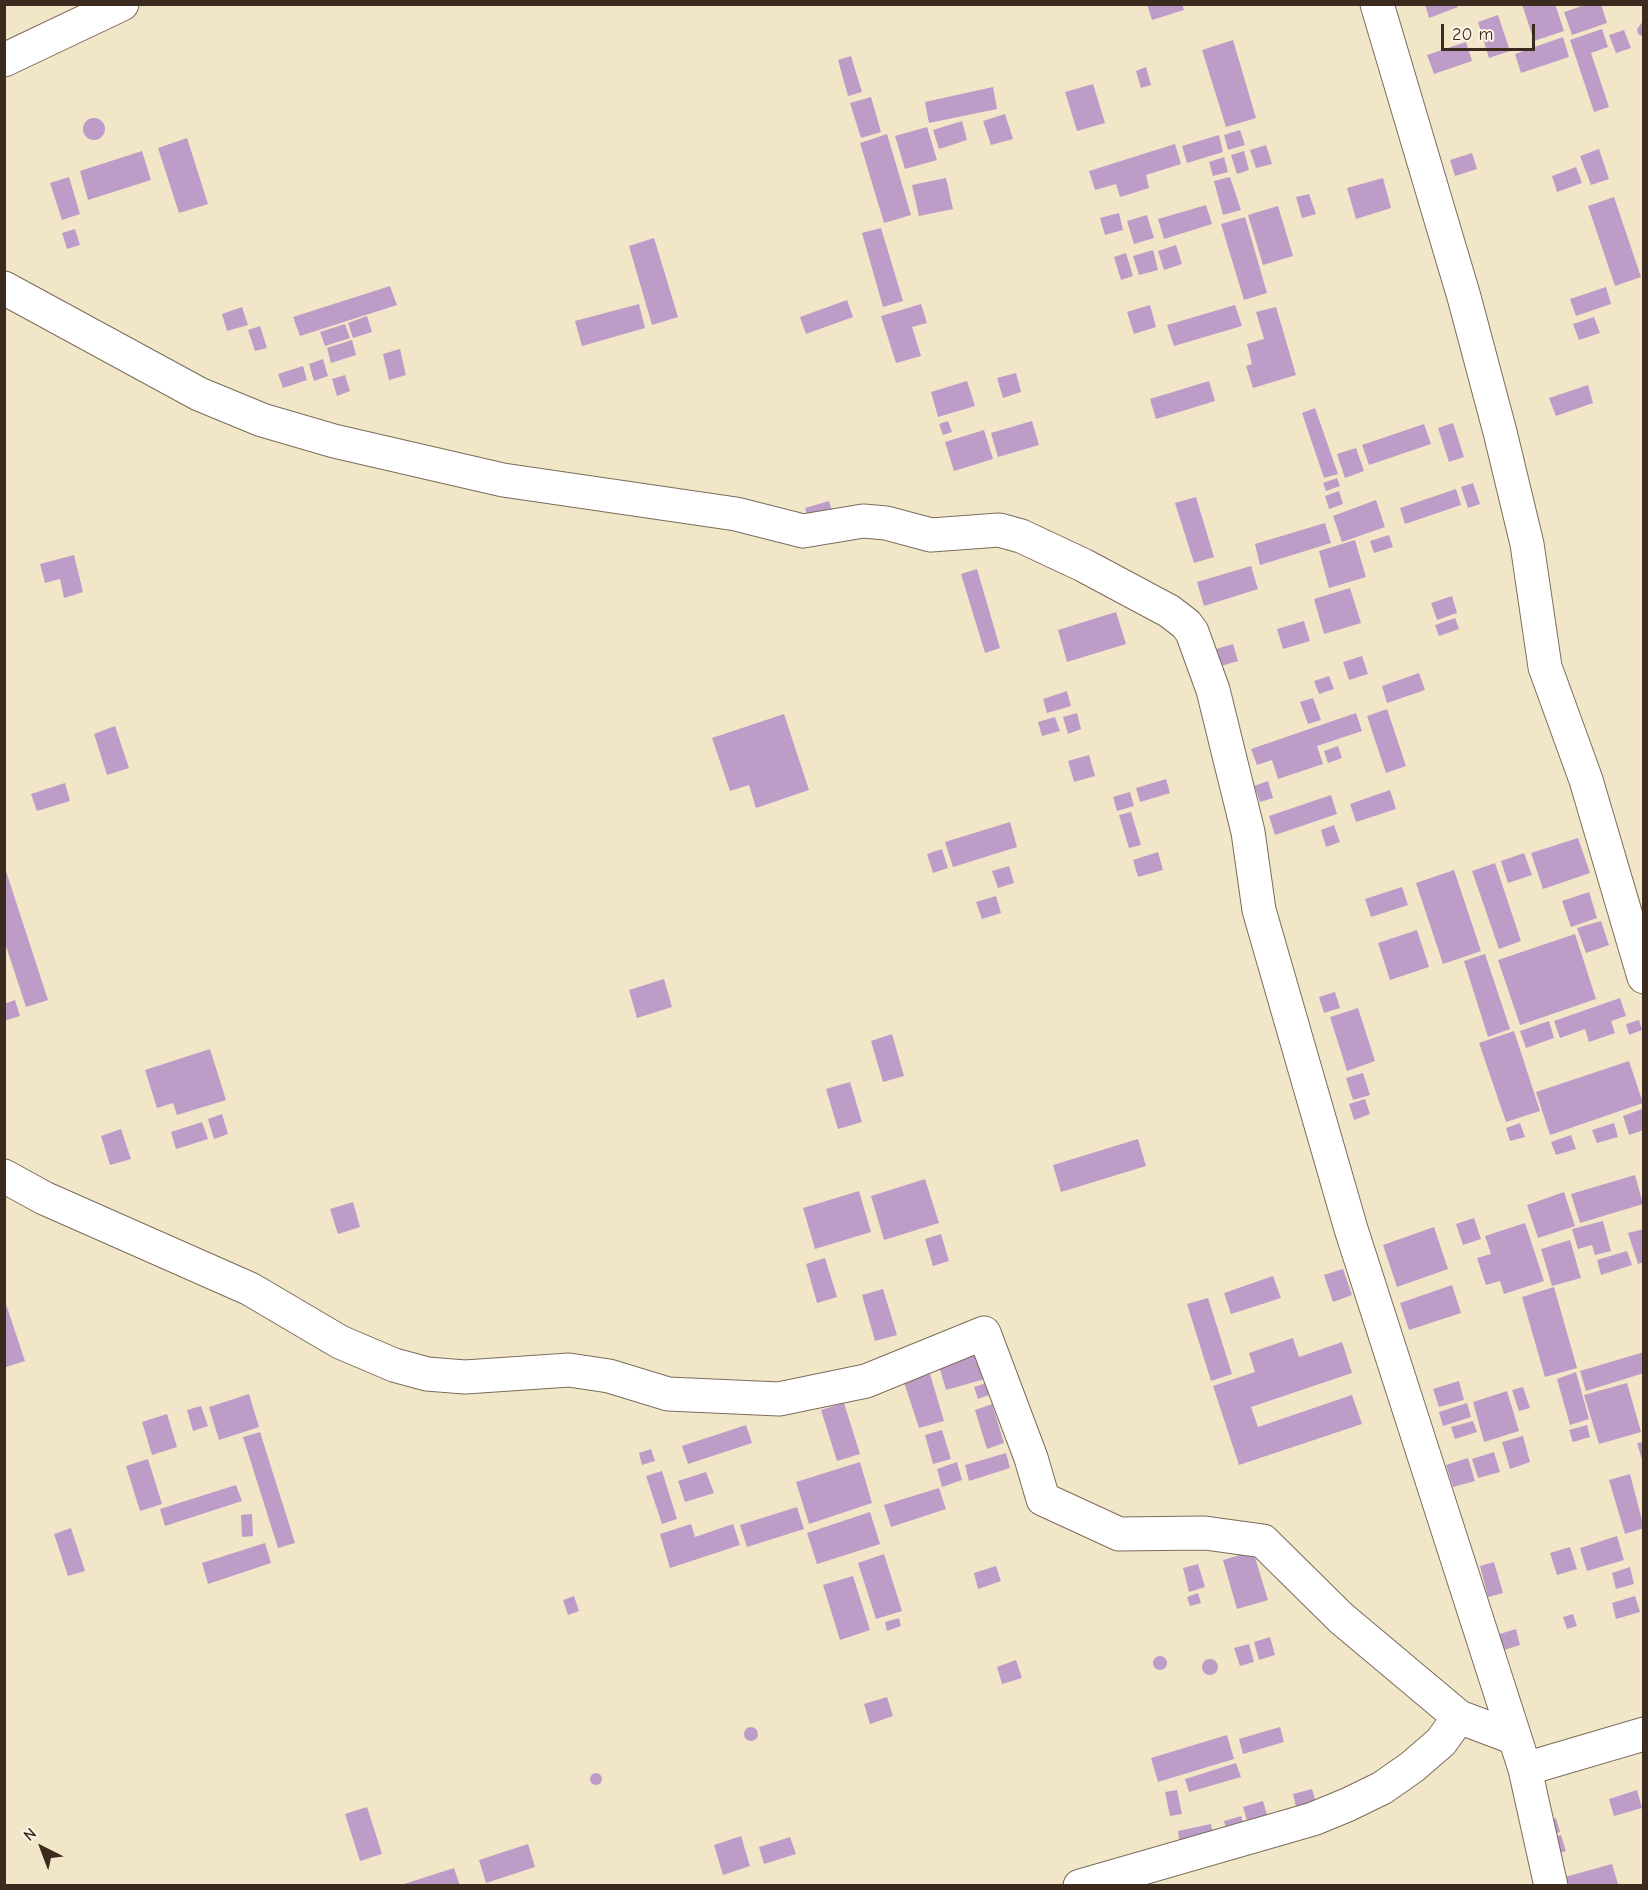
<!DOCTYPE html>
<html>
<head>
<meta charset="utf-8">
<style>
	body { margin:0 }
	#map { position:relative; width:1648px; height:1890px; overflow:hidden; background:#f2e6c9; font-family:"Comic Neue",sans-serif }
	canvas { display:block }
	.frame { position:absolute; inset:0; border:6px solid #3b2a1e; pointer-events:none }
	.north { position:absolute; left:12px; top:1818px; width:60px; height:60px; -webkit-text-stroke:4px #fcf5e5; paint-order:stroke; rotate:318deg; font-size:16px; font-weight:700; line-height:24px; text-align:center; color:#3b2a1e }
	.north::after { content:''; display:block; margin:auto; width:21px; height:27px; background:#3b2a1e; clip-path:polygon(50% 0,100% 100%,50% 72%,0 100%) }
	.scale { position:absolute; left:1441px; top:24px; width:94px; height:27px; box-sizing:border-box; border:3px solid #3b2a1e; border-top:0; padding-left:8px; font-size:18px; line-height:21px; white-space:nowrap; color:#3b2a1e; -webkit-text-stroke:4px #fcf5e5; paint-order:stroke }
</style>
</head>
<body>
<div id="map">
<canvas width="1648" height="1890"></canvas>
<div class="frame"></div>
<div class="north">N</div>
<div class="scale">20 m</div>
</div>
<script>
const c = document.querySelector('canvas').getContext('2d');
c.lineJoin = 'round';
function fill(path, color) { c.fillStyle = color; c.fill(path, 'evenodd'); }
const toPath = rows => new Path2D(rows.map(r => 'M' + r).join(''));
function trace(path, color, width, dash) { c.strokeStyle = color; c.lineWidth = width; c.lineCap = dash ? 'butt' : 'round'; c.setLineDash(dash || []); c.stroke(path); }
fill(toPath([
	[1147,4,1182,4,1184,10,1152,20],
	[1425,4,1457,4,1458,7,1429,18],
	[1522,4,1555,4,1564,31,1534,41],
	[1588,4,1601,4,1607,23,1572,35,1564,12],
	[1498,15,1510,51,1489,58,1478,22],
	[1644,20,1644,37,1638,34,1637,29],
	[1602,29,1608,47,1591,53,1609,107,1594,112,1570,40],
	[1624,30,1631,48,1616,53,1609,35],
	[1563,37,1569,57,1521,73,1515,54],
	[1233,40,1256,118,1226,127,1202,50],
	[1466,42,1472,61,1434,74,1427,55],
	[851,56,862,92,848,96,838,60],
	[1146,67,1151,85,1141,88,1136,71],
	[1093,84,1105,123,1077,131,1065,92],
	[993,87,997,109,929,123,925,102],
	[871,97,881,132,861,138,850,103],
	[1005,114,1013,139,991,145,983,121],
	'83 129a11 11 0 1 1 22 0a11 11 0 1 1-22 0Z',
	[962,121,967,140,939,149,933,130],
	[927,127,937,160,905,169,895,136],
	[1240,130,1245,145,1228,150,1224,135],
	[887,134,911,215,884,223,860,143],
	[1219,135,1223,152,1187,163,1182,146],
	[187,138,208,204,179,213,158,148],
	[1175,144,1181,164,1146,175,1149,188,1120,197,1116,184,1095,190,1089,171],
	[1266,145,1272,164,1256,168,1250,150],
	[1599,149,1609,179,1591,185,1580,156],
	[142,151,151,180,88,200,80,171],
	[1244,151,1249,170,1237,174,1231,155],
	[1472,153,1477,169,1455,176,1450,160],
	[1224,157,1228,172,1213,176,1209,162],
	[1576,167,1582,183,1557,192,1552,176],
	[69,177,80,214,62,220,50,183],
	[1230,177,1241,210,1223,215,1214,181],
	[946,178,953,209,919,216,912,185],
	[1383,178,1391,208,1356,219,1347,188],
	[1309,194,1316,214,1302,218,1296,197],
	[1614,197,1641,277,1615,286,1588,206],
	[1206,205,1212,224,1164,239,1158,219],
	[1278,206,1293,256,1263,265,1248,215],
	[1119,213,1123,230,1105,235,1100,218],
	[1147,215,1154,238,1134,244,1127,221],
	[1245,217,1267,293,1244,300,1221,224],
	[881,228,903,301,883,307,862,233],
	[75,229,80,245,67,249,62,233],
	[654,238,678,317,652,325,629,246],
	[1176,245,1182,264,1164,270,1158,251],
	[1153,250,1158,270,1139,275,1133,256],
	[1126,253,1133,276,1121,280,1114,257],
	[390,286,397,305,300,336,293,317],
	[1606,287,1611,304,1576,316,1570,299],
	[847,300,853,317,806,334,800,317],
	[639,304,645,328,582,346,575,321],
	[921,304,927,323,912,327,921,356,896,363,881,316],
	[1150,305,1156,327,1134,334,1127,312],
	[1235,305,1242,326,1174,346,1167,325],
	[242,307,248,325,227,331,222,314],
	[1276,307,1296,375,1253,388,1246,366,1252,364,1247,344,1264,339,1256,312],
	[367,316,372,332,353,338,348,323],
	[1594,317,1600,333,1579,340,1573,324],
	[345,324,350,338,325,346,320,332],
	[260,326,267,348,255,351,248,330],
	[352,340,356,355,331,363,327,348],
	[400,349,406,375,389,380,383,354],
	[323,359,328,376,314,381,309,364],
	[303,366,307,380,283,388,278,374],
	[1016,373,1021,392,1003,398,997,378],
	[345,375,350,391,337,396,332,379],
	[967,381,975,406,938,417,931,392],
	[1209,381,1215,401,1156,419,1150,399],
	[1588,385,1593,403,1556,416,1549,398],
	[1315,408,1338,474,1324,478,1302,413],
	[948,421,952,432,943,435,939,424],
	[1032,421,1039,445,998,457,991,433],
	[1453,423,1464,457,1449,462,1438,428],
	[1424,424,1431,444,1369,465,1362,445],
	[984,430,993,459,954,471,945,442],
	[1356,448,1364,471,1345,478,1337,454],
	[1337,478,1340,486,1326,491,1323,483],
	[1473,483,1480,504,1468,508,1461,487],
	[1456,489,1461,505,1405,524,1400,508],
	[1339,491,1343,504,1329,509,1325,496],
	[1196,497,1214,557,1194,563,1175,503],
	[1376,500,1385,527,1342,542,1333,516],
	[829,501,834,517,810,524,805,508],
	[1325,523,1331,543,1260,565,1255,544],
	[1389,535,1393,547,1374,553,1370,541],
	[1355,540,1366,577,1329,588,1319,551],
	[74,555,83,592,64,598,60,579,45,583,40,564],
	[1251,566,1258,589,1204,606,1197,582],
	[977,569,1000,648,985,653,961,574],
	[1350,588,1361,623,1324,634,1314,599],
	[1452,596,1457,613,1437,620,1431,603],
	[1116,612,1126,644,1067,662,1058,630],
	[1455,618,1459,629,1439,636,1435,625],
	[1304,621,1310,641,1283,649,1277,629],
	[1233,644,1238,661,1211,669,1206,652],
	[1362,656,1368,674,1349,680,1343,662],
	[1419,673,1425,690,1387,703,1382,686],
	[1329,676,1334,689,1319,694,1314,681],
	[1067,691,1071,706,1047,713,1043,699],
	[1313,698,1321,720,1308,724,1300,702],
	[1387,709,1406,766,1386,773,1367,716],
	[1077,713,1081,729,1068,734,1063,717],
	[1356,713,1362,731,1317,746,1323,764,1278,779,1272,760,1257,765,1251,749],
	[784,714,809,790,756,808,749,785,730,791,712,738],
	[1055,717,1060,731,1042,736,1038,722],
	[115,726,129,768,107,775,94,734],
	[1338,746,1342,758,1328,763,1324,751],
	[1089,755,1095,776,1074,782,1068,761],
	[1166,779,1170,793,1140,802,1136,788],
	[1268,781,1273,798,1260,802,1254,786],
	[65,783,70,801,37,811,31,794],
	[1390,790,1396,809,1356,822,1350,804],
	[1130,792,1134,806,1117,811,1113,797],
	[1331,795,1337,814,1275,835,1269,816],
	[1131,812,1141,845,1129,848,1119,815],
	[1010,822,1017,847,953,867,945,842],
	[1334,825,1340,842,1326,847,1321,830],
	[1578,838,1590,873,1543,889,1531,853],
	[942,849,948,868,933,873,927,854],
	[1158,852,1163,870,1138,877,1133,860],
	[1524,853,1532,875,1508,883,1501,861],
	[1495,863,1521,941,1499,949,1472,871],
	[4,865,48,1000,26,1007,4,940],
	[1009,866,1014,883,998,888,992,871],
	[1454,870,1481,951,1443,964,1416,883],
	[1402,887,1408,905,1371,917,1365,899],
	[1589,892,1597,918,1571,927,1562,901],
	[996,896,1001,913,982,919,976,902],
	[1601,921,1609,945,1586,953,1577,928],
	[1417,930,1429,967,1390,980,1378,943],
	[1575,934,1596,999,1520,1025,1498,960],
	[1485,954,1510,1029,1488,1037,1464,961],
	[664,979,672,1007,637,1018,629,990],
	[1335,992,1340,1008,1324,1013,1319,997],
	[1620,998,1626,1016,1611,1021,1615,1033,1589,1042,1585,1029,1560,1038,1554,1021],
	[15,1000,20,1016,4,1021,4,1004],
	[1358,1008,1375,1061,1347,1071,1330,1017],
	[1639,1020,1642,1030,1629,1035,1626,1024],
	[1549,1021,1554,1038,1526,1048,1520,1031],
	[1514,1031,1540,1111,1506,1122,1479,1043],
	[892,1034,904,1076,883,1082,871,1041],
	[210,1049,226,1100,177,1115,173,1103,157,1108,145,1070],
	[1629,1061,1643,1103,1550,1135,1536,1092],
	[1363,1073,1370,1095,1353,1100,1346,1078],
	[850,1082,862,1122,838,1129,826,1089],
	[1365,1099,1370,1114,1354,1120,1349,1104],
	[1642,1109,1644,1130,1629,1135,1623,1116],
	[222,1114,228,1134,214,1139,208,1119],
	[202,1122,208,1139,176,1149,171,1132],
	[1520,1123,1525,1137,1510,1141,1506,1128],
	[1614,1123,1618,1137,1597,1143,1592,1130],
	[121,1129,131,1159,110,1165,101,1136],
	[1571,1135,1576,1149,1556,1155,1551,1142],
	[1138,1139,1146,1166,1061,1192,1053,1165],
	[1635,1175,1643,1204,1580,1223,1571,1194],
	[925,1179,939,1223,884,1240,871,1196],
	[859,1191,871,1232,815,1249,803,1208],
	[1564,1192,1575,1226,1538,1238,1527,1205],
	[353,1202,360,1227,338,1234,330,1209],
	[1474,1218,1481,1239,1463,1245,1456,1224],
	[1603,1221,1611,1251,1595,1255,1592,1245,1578,1249,1572,1229],
	[1525,1223,1544,1281,1504,1294,1500,1281,1486,1285,1477,1258,1491,1254,1485,1236],
	[1434,1227,1448,1269,1397,1287,1383,1245],
	[1644,1229,1644,1262,1638,1264,1628,1233],
	[941,1234,949,1261,933,1266,925,1239],
	[1570,1240,1581,1278,1552,1286,1541,1249],
	[1627,1251,1632,1265,1601,1275,1597,1260],
	[825,1258,837,1297,817,1303,806,1264],
	[1343,1269,1352,1295,1333,1302,1324,1275],
	[1273,1276,1281,1298,1231,1314,1224,1293],
	[1452,1285,1461,1313,1409,1330,1400,1303],
	[1554,1287,1577,1368,1545,1377,1522,1297],
	[883,1289,897,1335,875,1341,862,1295],
	[4,1298,25,1361,6,1367,4,1363],
	[1208,1298,1232,1374,1211,1381,1187,1304],
	[1293,1338,1299,1357,1342,1342,1352,1373,1251,1407,1258,1427,1352,1395,1362,1424,1239,1465,1213,1386,1255,1372,1249,1353],
	[1644,1352,1644,1373,1586,1391,1580,1371],
	[977,1354,985,1379,946,1390,939,1366],
	[1576,1372,1589,1419,1570,1425,1557,1379],
	[930,1374,944,1421,919,1428,904,1382],
	[1459,1381,1464,1400,1439,1407,1433,1389],
	[986,1383,989,1395,978,1399,974,1387],
	[1627,1383,1641,1432,1599,1444,1584,1395],
	[1523,1387,1530,1408,1519,1411,1512,1390],
	[1507,1391,1519,1431,1484,1442,1473,1402],
	[249,1394,259,1427,219,1440,209,1407],
	[844,1403,860,1454,837,1461,821,1410],
	[1467,1403,1471,1417,1443,1426,1439,1412],
	[992,1404,1004,1443,987,1449,975,1410],
	[201,1406,208,1426,193,1431,187,1410],
	[167,1414,177,1447,152,1455,142,1422],
	[1473,1421,1477,1432,1455,1439,1451,1427],
	[746,1425,752,1443,688,1464,682,1446],
	[1587,1425,1590,1437,1573,1442,1569,1430],
	[942,1430,951,1459,933,1464,925,1435],
	[260,1432,295,1543,278,1548,243,1437],
	[1523,1436,1530,1462,1510,1469,1502,1442],
	[1644,1442,1644,1463,1643,1463,1637,1443],
	[651,1449,655,1461,642,1465,639,1453],
	[1494,1452,1500,1472,1478,1478,1472,1459],
	[1006,1453,1010,1468,969,1481,965,1465],
	[1468,1458,1475,1481,1453,1487,1446,1465],
	[148,1459,162,1504,140,1511,126,1466],
	[860,1462,872,1503,809,1524,796,1482],
	[957,1462,962,1480,942,1487,937,1469],
	[662,1471,677,1519,662,1524,646,1476],
	[706,1472,714,1493,685,1502,678,1481],
	[1630,1474,1644,1528,1625,1534,1609,1480],
	[236,1485,242,1501,165,1526,160,1509],
	[939,1488,946,1509,891,1527,884,1505],
	[797,1507,804,1529,747,1547,740,1525],
	[870,1512,880,1544,817,1564,807,1533],
	[252,1514,253,1536,242,1537,241,1515],
	[691,1524,695,1537,733,1524,740,1545,670,1568,660,1534],
	[71,1528,85,1571,68,1576,54,1534],
	[1617,1536,1624,1560,1587,1571,1580,1548],
	[265,1543,271,1563,208,1584,202,1563],
	[1570,1547,1577,1569,1557,1575,1550,1553],
	[1253,1551,1268,1600,1237,1609,1223,1560],
	[884,1554,902,1611,876,1619,858,1563],
	[1494,1562,1503,1593,1488,1597,1480,1566],
	[1198,1564,1205,1587,1189,1592,1183,1568],
	[996,1566,1001,1581,978,1589,974,1573],
	[1630,1567,1634,1584,1616,1589,1612,1573],
	[853,1576,870,1630,840,1640,823,1585],
	[1198,1593,1201,1603,1190,1606,1187,1597],
	[574,1596,579,1611,568,1615,563,1600],
	[1635,1596,1640,1612,1616,1619,1612,1603],
	[1573,1614,1577,1626,1567,1629,1563,1617],
	[899,1618,901,1626,887,1631,885,1622],
	[1516,1629,1520,1645,1498,1652,1493,1636],
	[1270,1637,1275,1655,1259,1660,1254,1642],
	[1249,1644,1254,1662,1240,1666,1234,1648],
	'1153 1663a7 7 0 1 1 14 0a7 7 0 1 1-14 0Z',
	'1202 1667a8 8 0 1 1 16 0a8 8 0 1 1-16 0Z',
	[1016,1660,1022,1678,1002,1684,997,1667],
	[887,1697,893,1716,870,1724,864,1704],
	'744 1734a7 7 0 1 1 14 0a7 7 0 1 1-14 0Z',
	[1280,1727,1284,1742,1243,1754,1239,1739],
	[1227,1735,1234,1759,1158,1782,1151,1758],
	[1236,1763,1241,1777,1189,1792,1185,1779],
	'590 1779a6 6 0 1 1 12 0a6 6 0 1 1-12 0Z',
	[1312,1789,1318,1809,1298,1815,1293,1794],
	[1177,1790,1182,1814,1170,1816,1165,1792],
	[1637,1790,1642,1808,1614,1816,1609,1799],
	[1263,1801,1270,1825,1250,1831,1243,1807],
	[367,1807,382,1854,360,1861,345,1814],
	[1241,1816,1246,1832,1229,1837,1224,1821],
	[1556,1818,1560,1832,1546,1836,1541,1822],
	[1211,1824,1214,1838,1180,1844,1178,1831],
	[1561,1835,1566,1851,1551,1856,1547,1839],
	[741,1836,750,1866,723,1875,714,1845],
	[790,1837,796,1854,764,1864,759,1847],
	[528,1844,535,1867,486,1883,479,1860],
	[1612,1864,1618,1884,1563,1886,1561,1878],
	[454,1868,460,1886,401,1886,401,1885]
]), '#be9cc8');
const street = toPath([
	[1377,4,1464,297,1500,432,1527,544,1545,667,1586,780,1644,977],
	[4,60,122,4],
	[4,288,199,394,262,420,334,441,503,480,736,514,803,531,863,521,886,523,931,535,999,530,1021,536,1083,565,1169,611,1186,624,1192,632,1213,690,1248,832,1259,910,1351,1229,1525,1769,1551,1886],
	[4,1176,44,1198,250,1289,340,1342,394,1365,427,1374,465,1377,569,1370,609,1376,668,1394,779,1399,866,1381,984,1333,1031,1458,1043,1499,1119,1534,1205,1533,1263,1541,1341,1618,1459,1717,1515,1738],
	[1525,1769,1644,1734],
	[1080,1886,1313,1819,1347,1805,1382,1788,1412,1767,1441,1742,1459,1717]
]);
trace(street, '#7b6c5a', 35);
trace(street, '#fff', 33);
</script>
</body>
</html>
